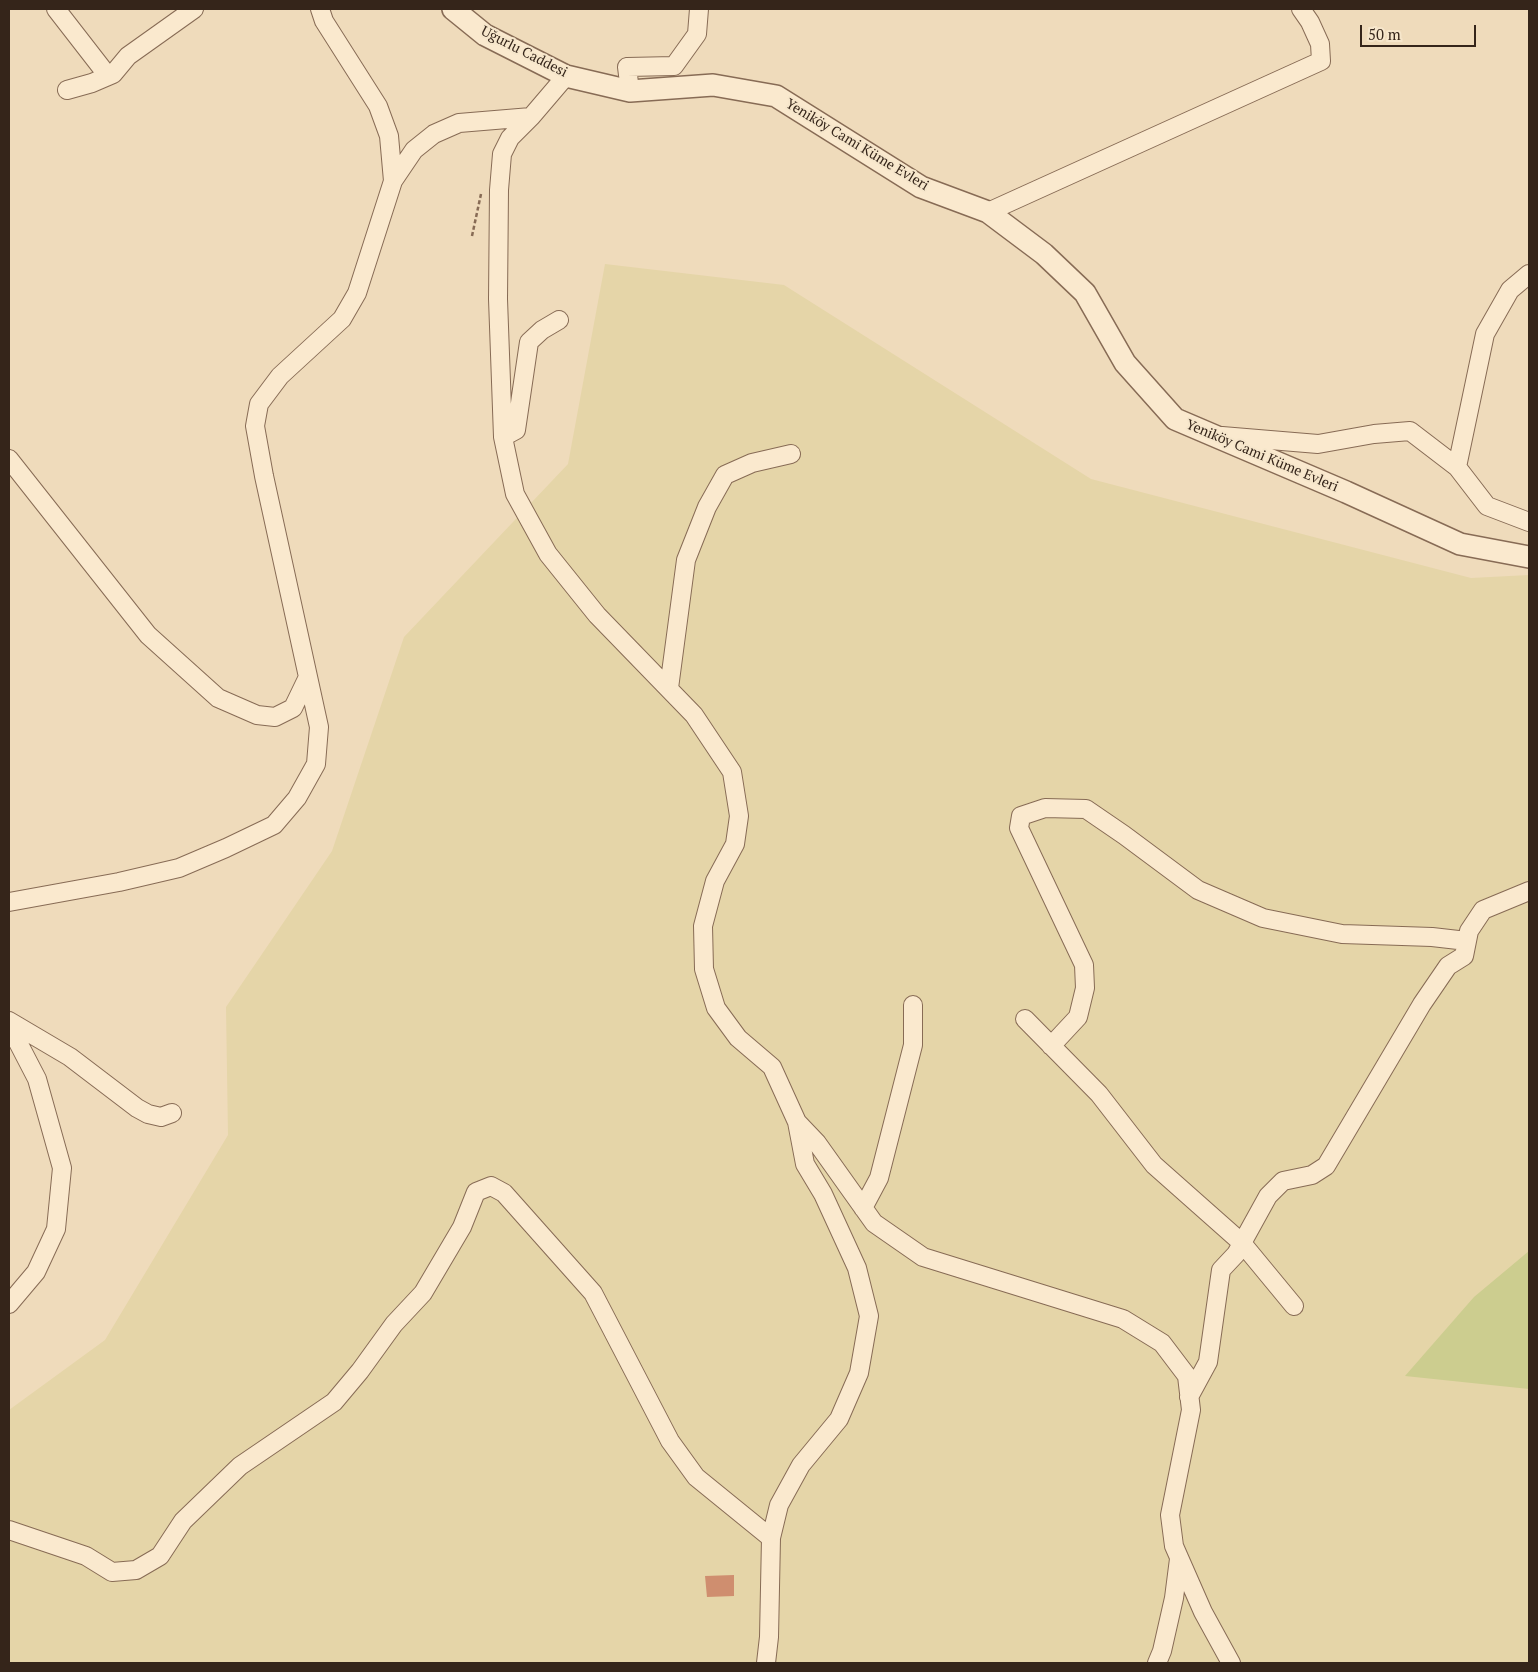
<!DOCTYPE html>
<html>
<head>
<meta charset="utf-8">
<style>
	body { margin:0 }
	#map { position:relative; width:1538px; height:1672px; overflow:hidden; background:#efdbbb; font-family:"PT Serif",serif }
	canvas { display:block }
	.frame { position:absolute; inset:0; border:10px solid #35251a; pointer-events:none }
	.scale { position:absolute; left:1360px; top:25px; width:116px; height:22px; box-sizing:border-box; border:2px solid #35251a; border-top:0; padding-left:6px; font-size:15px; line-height:18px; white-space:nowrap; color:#35251a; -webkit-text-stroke:4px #f6e6cb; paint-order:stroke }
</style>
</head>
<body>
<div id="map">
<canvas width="1538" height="1672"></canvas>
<div class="frame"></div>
<div class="scale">50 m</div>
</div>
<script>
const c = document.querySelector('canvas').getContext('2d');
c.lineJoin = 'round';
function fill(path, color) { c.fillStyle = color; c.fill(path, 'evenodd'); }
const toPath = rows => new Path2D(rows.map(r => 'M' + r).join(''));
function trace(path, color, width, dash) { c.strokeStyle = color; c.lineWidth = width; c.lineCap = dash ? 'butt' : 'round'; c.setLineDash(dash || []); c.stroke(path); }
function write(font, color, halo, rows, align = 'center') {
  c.font = font + ' "PT Serif",serif'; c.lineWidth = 4; c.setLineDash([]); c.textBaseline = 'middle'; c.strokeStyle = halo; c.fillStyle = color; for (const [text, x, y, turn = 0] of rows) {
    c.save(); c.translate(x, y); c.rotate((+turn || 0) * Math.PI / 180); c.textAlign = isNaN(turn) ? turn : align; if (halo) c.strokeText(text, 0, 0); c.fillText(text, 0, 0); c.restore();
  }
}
fill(toPath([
	[605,264,784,285,1091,479,1471,578,1529,575,1529,1663,9,1663,9,1410,105,1340,228,1135,226,1007,332,851,404,637,568,464]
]), '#e5d5a8');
fill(toPath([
	[1529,1251,1529,1389,1405,1376,1474,1297]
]), '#cccd8f');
fill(toPath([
	[734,1575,734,1596,707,1597,705,1576]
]), '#cf8e6f');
const minor = toPath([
	[56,9,108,76],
	[320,9,324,21,378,106,389,136,393,181],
	[566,76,531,117,510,138,502,154,499,190,498,299,503,437,515,494,548,554,597,615,694,715,732,772,739,816,735,844,715,881,703,926,704,969,716,1008,738,1038,772,1067,797,1122,817,1143,874,1223,923,1257,1123,1319,1162,1343,1187,1376,1191,1410,1170,1515,1174,1546,1203,1612,1231,1663],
	[67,90,92,83,113,74,128,56,194,9],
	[630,91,627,67,674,66,697,34,699,9],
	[988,212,1321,61,1320,44,1310,22,1301,9],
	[1529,274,1510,290,1485,334,1457,467,1487,506,1529,522],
	[1222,436,1318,444,1374,434,1410,431,1457,467],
	[503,437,516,430,529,342,542,330,559,320],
	[9,459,148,635,218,698,257,715,275,717,293,708,307,679],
	[669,688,686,560,707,507,725,475,752,463,791,454],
	[9,902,119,882,179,868,226,848,274,825,297,798,316,764,319,727,264,476,255,426,259,404,280,376,342,319,357,293,393,181,414,150,434,134,459,123,531,117],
	[1025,1019,1099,1094,1154,1165,1242,1243,1294,1306],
	[9,1021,70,1057,137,1108,148,1114,161,1117,172,1113],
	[9,1025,37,1079,62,1168,56,1229,36,1272,9,1304],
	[1051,1046,1078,1017,1085,988,1084,965,1019,828,1021,816,1045,808,1086,809,1124,835,1198,890,1263,918,1342,934,1432,937,1467,941],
	[863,1208,879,1178,913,1045,913,1005],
	[1189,1397,1208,1362,1221,1270,1236,1254,1268,1196,1283,1181,1312,1175,1326,1166,1422,1004,1448,966,1464,956,1469,931,1483,910,1529,891],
	[9,1530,86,1556,112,1572,136,1570,160,1556,183,1521,240,1466,334,1402,360,1371,394,1324,423,1293,462,1227,476,1192,491,1186,504,1193,593,1293,670,1441,696,1477,771,1538],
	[766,1663,769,1637,771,1538,779,1505,801,1465,839,1419,859,1373,869,1316,857,1268,823,1194,805,1164,797,1122],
	[1157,1663,1162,1651,1174,1598,1179,1559]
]);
const tertiary = toPath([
	[453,9,485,35,566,76,630,91,713,85,776,96,921,187,988,212,1044,254,1085,293,1125,363,1175,419,1346,492,1460,544,1529,557]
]);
trace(minor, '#876b55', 20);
trace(tertiary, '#876b55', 24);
trace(toPath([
	[472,236,481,194]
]), '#876b55', 2.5, [4, 2.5]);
trace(minor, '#fae9ce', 18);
trace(tertiary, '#fae9ce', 21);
write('14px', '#35251a', '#f6e6cb', [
	["Uğurlu Caddesi",524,52,27],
	["Yeniköy Cami Küme Evleri",857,145,31],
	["Yeniköy Cami Küme Evleri",1262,456,23]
]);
</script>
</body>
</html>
